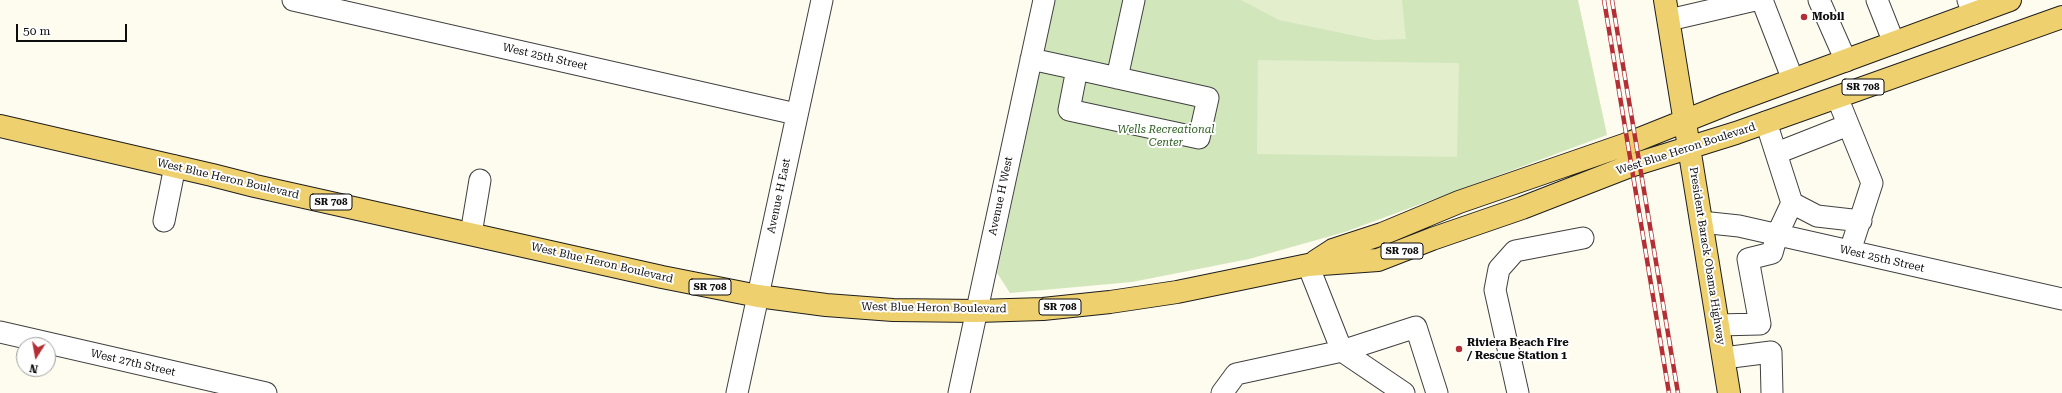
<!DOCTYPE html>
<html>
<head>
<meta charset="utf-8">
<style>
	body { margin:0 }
	#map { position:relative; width:2062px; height:393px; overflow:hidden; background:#fefbef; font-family:"Roboto Serif",serif }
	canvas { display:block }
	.north { position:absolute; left:16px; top:337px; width:40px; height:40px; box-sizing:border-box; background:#fff; border:1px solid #9e9e9e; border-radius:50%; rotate:191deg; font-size:11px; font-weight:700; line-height:16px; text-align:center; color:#0d0d0d }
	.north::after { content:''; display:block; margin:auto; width:14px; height:18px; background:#b42f35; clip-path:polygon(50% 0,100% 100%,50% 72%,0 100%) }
	.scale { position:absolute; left:16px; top:24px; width:111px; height:18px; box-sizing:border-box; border:2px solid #0d0d0d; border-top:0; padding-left:5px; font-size:12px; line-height:14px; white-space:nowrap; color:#0d0d0d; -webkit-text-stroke:3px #fff; paint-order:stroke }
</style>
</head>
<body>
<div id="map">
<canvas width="2062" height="393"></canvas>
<div class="north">N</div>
<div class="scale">50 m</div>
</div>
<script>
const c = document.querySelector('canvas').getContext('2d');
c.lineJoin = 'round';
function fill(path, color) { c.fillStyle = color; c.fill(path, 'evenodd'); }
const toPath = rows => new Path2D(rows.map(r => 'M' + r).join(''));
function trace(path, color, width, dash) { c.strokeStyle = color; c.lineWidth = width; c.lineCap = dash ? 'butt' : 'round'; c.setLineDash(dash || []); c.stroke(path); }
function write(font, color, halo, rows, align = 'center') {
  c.font = font + ' "Roboto Serif",serif'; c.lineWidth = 4; c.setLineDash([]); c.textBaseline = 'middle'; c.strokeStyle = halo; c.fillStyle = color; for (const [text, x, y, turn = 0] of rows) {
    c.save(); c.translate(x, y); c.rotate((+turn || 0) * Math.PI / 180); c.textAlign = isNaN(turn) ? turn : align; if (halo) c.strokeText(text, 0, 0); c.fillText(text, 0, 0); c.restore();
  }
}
fill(toPath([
	[1055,0,1578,0,1607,135,1345,232,1249,259,1132,282,1010,293,997,273]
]), '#d1e6bb');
fill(toPath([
	[1241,0,1402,0,1406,39,1375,40,1279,20],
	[1258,60,1459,63,1457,157,1257,154]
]), '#e2eecc');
const minor = toPath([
	[293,0,796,114],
	[1762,0,1793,80],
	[1819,0,1846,61],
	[1877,0,1894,43],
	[1968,0,1973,14],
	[1669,20,1755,0],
	[1031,59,1077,69,1208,98,1199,138,1069,110,1077,69],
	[1117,78,1134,0],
	[1837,97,1872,183,1850,251],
	[1777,153,1848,125],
	[1792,203,1817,216,1861,221],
	[164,221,175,166],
	[1701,222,1739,226,2062,299],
	[471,234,480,180],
	[1718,325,1760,324,1748,259,1772,253,1777,235,1792,203,1766,122],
	[0,332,266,393],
	[1724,358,1771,352,1772,393],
	[737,393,822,0],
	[959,393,1044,0],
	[1222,393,1236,374,1342,351,1308,265],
	[1404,393,1342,351,1416,327,1437,393],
	[1518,393,1495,290,1499,269,1515,251,1583,238]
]);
const major = toPath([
	[1665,0,1729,393],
	[0,126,212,175,255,186,662,277,758,296,826,305,893,310,977,311,1043,309,1110,302,1177,292,1308,265,1378,260,1432,239,1522,208,1630,166,1736,133,2062,17],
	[1316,261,1333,250,1382,234,1459,202,1627,144,1727,104,2010,0]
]);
trace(minor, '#404040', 23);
trace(major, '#1e1e1e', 24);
trace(minor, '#fff', 21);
trace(major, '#efd06e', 22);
const rail = toPath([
	[1604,0,1669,393],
	[1612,0,1678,393]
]);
trace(rail, '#b42f35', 4.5);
trace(rail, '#fff', 3, [9]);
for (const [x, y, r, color] of [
	[1804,17,4,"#b42f35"],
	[1459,349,4,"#b42f35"]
]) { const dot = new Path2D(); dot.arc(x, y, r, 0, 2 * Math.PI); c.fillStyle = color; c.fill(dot); trace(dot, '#fff', 1.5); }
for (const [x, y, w] of [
	[1863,87,42],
	[331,202,42],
	[1402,251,42],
	[710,287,42],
	[1060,307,42]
]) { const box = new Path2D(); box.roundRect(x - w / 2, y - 8, w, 16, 3); c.fillStyle = '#fff'; c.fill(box); trace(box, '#0d0d0d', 1); }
write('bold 10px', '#0d0d0d', null, [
	["SR 708",1863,87],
	["SR 708",331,202],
	["SR 708",1402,251],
	["SR 708",710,287],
	["SR 708",1060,307]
]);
write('bold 11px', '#0d0d0d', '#fff', [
	["Mobil",1812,17],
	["Riviera Beach Fire",1467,343],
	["/ Rescue Station 1",1467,356]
], 'left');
write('11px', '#0d0d0d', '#fff', [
	["West 25th Street",545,57,13],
	["West Blue Heron Boulevard",1686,149,-18],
	["West Blue Heron Boulevard",228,179,13],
	["Avenue H East",779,196,-78],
	["Avenue H West",1001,196,-78],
	["President Barack Obama Highway",1707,256,81],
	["West 25th Street",1882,259,13],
	["West Blue Heron Boulevard",602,263,13],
	["West Blue Heron Boulevard",934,308,1],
	["West 27th Street",133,363,13]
]);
write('italic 11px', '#2f6122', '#fff', [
	["Wells Recreational",1166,130],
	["Center",1166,143]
]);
</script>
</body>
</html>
